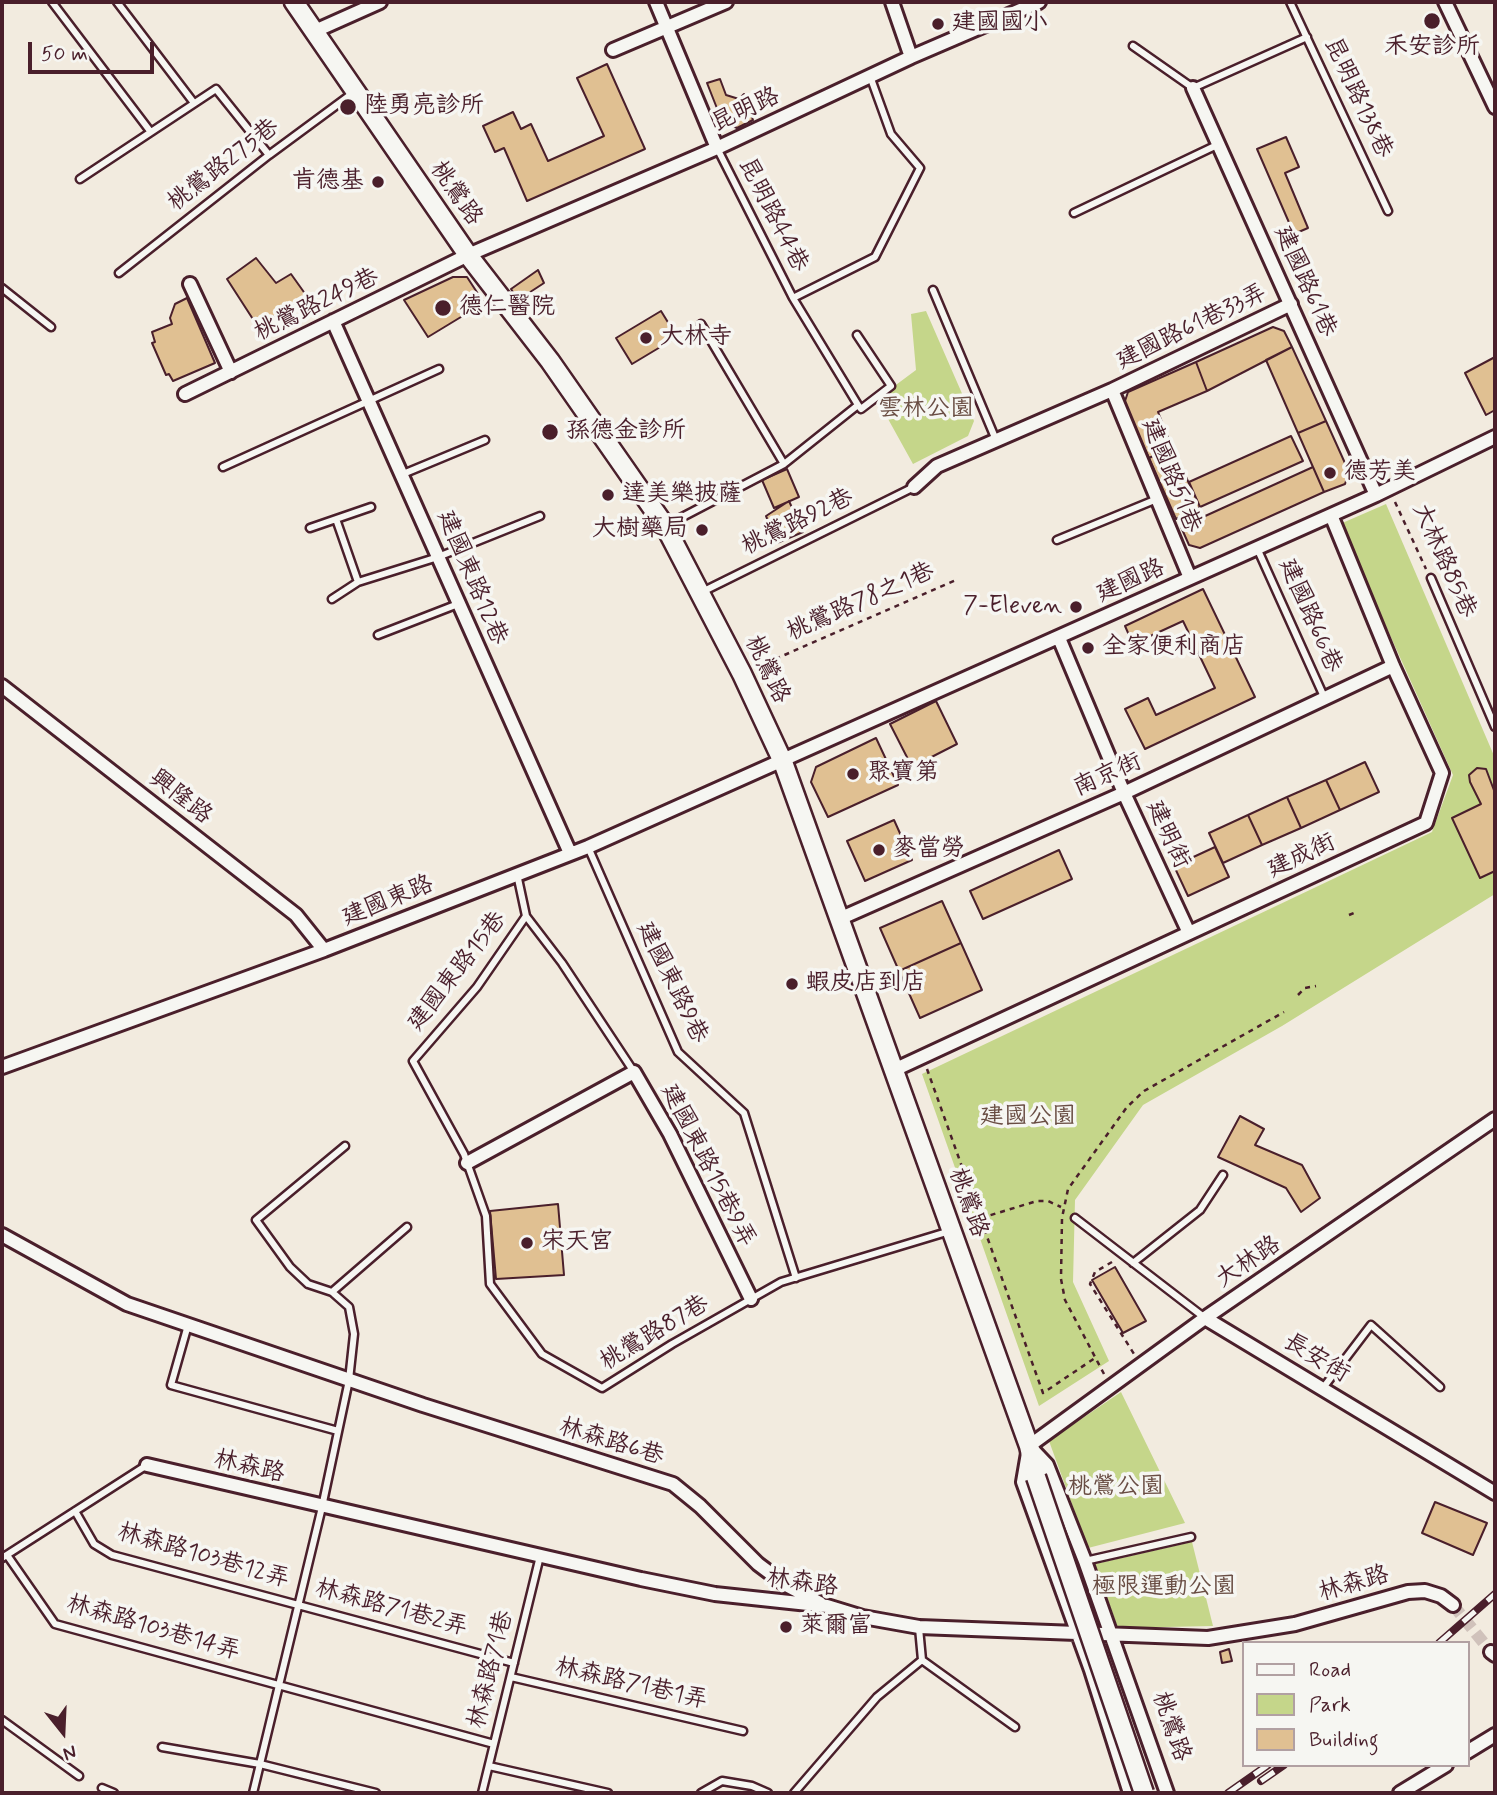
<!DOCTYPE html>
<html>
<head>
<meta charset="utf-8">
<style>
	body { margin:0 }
	#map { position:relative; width:1497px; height:1795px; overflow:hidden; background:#f2ebdf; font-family:Mynerve,sans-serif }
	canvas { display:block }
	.frame { position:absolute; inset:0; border:4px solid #4a1f2b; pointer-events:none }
	.legend { position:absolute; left:1242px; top:1641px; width:228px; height:126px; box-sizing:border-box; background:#f6f6f2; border:2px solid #b1a0a2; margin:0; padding:9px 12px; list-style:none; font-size:21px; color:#4a1f2b }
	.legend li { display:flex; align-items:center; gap:14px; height:35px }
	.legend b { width:35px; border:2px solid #b1a0a2 }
	.north { position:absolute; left:28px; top:1697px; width:70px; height:70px; -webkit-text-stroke:5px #f6f6f2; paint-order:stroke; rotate:162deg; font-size:19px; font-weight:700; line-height:28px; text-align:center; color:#4a1f2b }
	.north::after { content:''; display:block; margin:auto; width:24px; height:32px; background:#4a1f2b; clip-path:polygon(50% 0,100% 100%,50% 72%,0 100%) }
	.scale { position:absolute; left:28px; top:42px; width:126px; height:32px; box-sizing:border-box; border:4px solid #4a1f2b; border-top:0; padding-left:9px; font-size:21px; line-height:24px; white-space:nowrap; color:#4a1f2b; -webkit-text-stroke:5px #f6f6f2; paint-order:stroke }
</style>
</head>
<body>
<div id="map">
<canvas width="1497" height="1795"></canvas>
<div class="frame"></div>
<ul class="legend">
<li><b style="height:9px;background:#f6f6f2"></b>Road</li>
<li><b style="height:19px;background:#c5d68a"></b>Park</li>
<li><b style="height:19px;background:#e0c092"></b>Building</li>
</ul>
<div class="north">N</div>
<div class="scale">50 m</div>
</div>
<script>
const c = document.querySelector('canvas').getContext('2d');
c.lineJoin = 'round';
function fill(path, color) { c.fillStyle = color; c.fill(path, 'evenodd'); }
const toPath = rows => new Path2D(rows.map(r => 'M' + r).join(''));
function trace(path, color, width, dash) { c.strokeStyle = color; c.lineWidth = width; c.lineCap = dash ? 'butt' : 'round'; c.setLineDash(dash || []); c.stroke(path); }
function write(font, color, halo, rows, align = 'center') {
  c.font = font + ' Mynerve,"LXGW WenKai TC",sans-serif'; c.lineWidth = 7; c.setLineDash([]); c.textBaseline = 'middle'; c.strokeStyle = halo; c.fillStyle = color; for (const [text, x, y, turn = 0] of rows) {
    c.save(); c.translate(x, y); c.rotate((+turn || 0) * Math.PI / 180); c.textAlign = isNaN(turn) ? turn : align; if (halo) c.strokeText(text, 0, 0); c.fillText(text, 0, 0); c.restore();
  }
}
fill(toPath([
	[926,311,974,421,968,436,913,464,877,399,916,370,911,314],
	[1386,504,1495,758,1495,894,1282,1026,1143,1105,1075,1200,1073,1282,1109,1361,1039,1406,922,1074,1432,832,1453,775,1340,524],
	[1121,1392,1185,1523,1088,1548,1049,1441],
	[1192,1542,1213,1626,1118,1628,1095,1564]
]), '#c5d68a');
const building = toPath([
	[607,64,645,149,527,201,504,148,495,152,483,126,513,112,521,129,531,124,548,161,604,136,577,78,607,64],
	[720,79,726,95,739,99,744,94,753,120,737,128,722,121,707,83,720,79],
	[1286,137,1299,167,1285,173,1308,228,1294,234,1257,149,1286,137],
	[256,258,276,283,291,274,306,295,258,327,227,279,256,258],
	[538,270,544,283,518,300,511,289,538,270],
	[453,277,467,277,484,303,428,337,404,300,453,277],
	[187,298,215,363,173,381,169,374,166,375,152,343,155,342,152,332,172,324,170,318,175,304,187,298],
	[661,311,677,337,632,364,616,338,661,311],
	[1273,327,1284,331,1292,347,1207,391,1196,362,1273,327],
	[1292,347,1326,421,1298,433,1266,360,1292,347],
	[1495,357,1495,410,1486,415,1465,373,1495,357],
	[1196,362,1207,391,1158,412,1172,447,1149,458,1124,404,1128,392,1196,362],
	[1326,421,1349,472,1345,484,1324,492,1298,433,1326,421],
	[1291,436,1303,461,1200,507,1189,482,1291,436],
	[1172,447,1200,507,1176,519,1149,458,1172,447],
	[1313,467,1324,492,1200,548,1189,545,1181,527,1313,467],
	[787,469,799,497,774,508,762,480,787,469],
	[789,501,803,532,777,543,766,516,789,501],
	[1203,589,1255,697,1145,749,1125,709,1148,698,1156,715,1215,688,1183,621,1133,644,1125,626,1203,589],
	[936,701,957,744,912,767,890,724,936,701],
	[876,738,898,785,828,817,811,782,816,767,876,738],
	[1365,762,1379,792,1340,810,1326,780,1365,762],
	[1477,768,1486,769,1495,793,1495,871,1480,878,1452,818,1481,804,1470,782,1469,775,1477,768],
	[1326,780,1340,810,1301,828,1287,797,1326,780],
	[1287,797,1301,828,1262,845,1248,815,1287,797],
	[1248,815,1262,845,1223,863,1209,833,1248,815],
	[894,820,912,860,865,881,847,841,894,820],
	[1215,847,1229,877,1188,896,1174,866,1215,847],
	[1059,850,1072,879,983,919,970,891,1059,850],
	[942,901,961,943,899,971,880,928,942,901],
	[961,943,982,990,920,1018,899,971,961,943],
	[1240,1116,1264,1129,1255,1145,1302,1165,1320,1198,1301,1212,1286,1188,1218,1157,1240,1116],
	[558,1204,564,1275,496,1279,490,1211,558,1204],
	[1115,1267,1146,1321,1123,1333,1092,1280,1115,1267],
	[1435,1502,1487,1523,1473,1555,1422,1533,1435,1502],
	[1229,1649,1232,1661,1222,1663,1220,1652,1229,1649]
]);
fill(building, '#e0c092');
trace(building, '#4a1f2b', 2);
trace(toPath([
	[1453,1605,1491,1652]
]), '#d0c2bb', 12, [12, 6]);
const lane = toPath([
	[52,2,150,131],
	[117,2,194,103],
	[1290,2,1388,211],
	[1133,46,1193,88,1307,37],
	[717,148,793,298,858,405],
	[80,179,216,89,269,155],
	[1074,213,1217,145],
	[119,273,269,155,353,93],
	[2,288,51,327],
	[933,290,996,440],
	[793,298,875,257,920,168,891,134,870,76],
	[701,324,784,464],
	[857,335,891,386,861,409,858,405],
	[223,467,439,369],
	[403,474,485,440],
	[336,519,358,582],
	[667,525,784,464,858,405],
	[310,528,371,507],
	[1057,540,1157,499],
	[1257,548,1325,699],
	[1431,578,1495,727],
	[702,592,914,487],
	[332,599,358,582,438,557,540,516],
	[378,635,458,604],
	[588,847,678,1052,744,1113,796,1278],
	[517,874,526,916,477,987,413,1061,464,1154,486,1216,490,1284,542,1354,602,1388,672,1344,781,1282,950,1231],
	[526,916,562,963,634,1072],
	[1075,1218,1205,1318],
	[1133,1263,1200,1210,1223,1175],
	[332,1292,407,1227],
	[188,1325,171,1385,338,1431],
	[1323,1388,1371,1325,1440,1387],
	[75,1511,94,1544,112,1555,514,1663],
	[7,1555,55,1624,494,1744],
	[2,1558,147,1465],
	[1085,1561,1191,1537],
	[922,1660,1015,1727],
	[511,1677,743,1731],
	[2,1720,79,1776],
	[162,1747,260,1764,376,1793],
	[489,1766,608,1793],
	[102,1788,114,1793],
	[253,1793,322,1507,349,1380,354,1334,349,1307,332,1292,308,1284,290,1267,256,1220,345,1146],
	[482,1793,540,1556],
	[701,1793,722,1781,752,1786,768,1793],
	[794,1793,877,1697,922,1660,919,1628]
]);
const street = toPath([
	[656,2,717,148],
	[892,2,911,57],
	[1445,2,1495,107],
	[315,31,380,2],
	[613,50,726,2],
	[1193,88,1376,495],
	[190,284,231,372],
	[333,321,570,853],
	[1112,390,1190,578],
	[185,394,468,255,717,148,911,57,1039,2],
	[914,487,937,466,1112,390,1291,304],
	[1059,638,1124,793,1189,933],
	[2,686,296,915,324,950],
	[839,919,1124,793,1393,666],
	[2,1067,324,950,588,847,1376,495,1495,437],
	[894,1070,1426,823,1442,773,1393,666,1331,515],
	[467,1163,634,1072,670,1134,751,1299],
	[2,1235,127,1304,423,1405,673,1484,700,1506,758,1564,786,1585,820,1603],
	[1205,1318,1495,1493],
	[1029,1446,1205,1318,1495,1119],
	[1029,1446,1047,1465,1085,1561,1167,1793],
	[1028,1453,1023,1482,1091,1670,1130,1793],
	[147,1465,641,1579,715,1594,827,1606,863,1617,919,1627,1208,1638,1295,1624,1408,1592,1425,1591,1441,1596,1453,1605],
	[1491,1652,1495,1655],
	[1467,1752,1495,1735],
	[1400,1793,1446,1765]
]);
const secondary = toPath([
	[294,2,468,255,550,361,665,526,742,674,783,762,1029,1446,1036,1477]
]);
trace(lane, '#4a1f2b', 11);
trace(street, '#4a1f2b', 18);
trace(secondary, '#4a1f2b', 23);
trace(toPath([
	[1395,502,1426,569],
	[757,667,956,580],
	[1349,915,1356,912],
	[1298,995,1305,988,1316,986],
	[927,1069,1043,1393,1095,1358],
	[961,1202,974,1197],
	[981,1218,1037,1201,1048,1201,1061,1207],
	[1112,1262,1095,1272,1090,1284,1134,1354],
	[1104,1374,1065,1300,1061,1279,1062,1218,1068,1189,1127,1107,1144,1091,1284,1012]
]), '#4a1f2b', 2.5, [5, 5]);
trace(lane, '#f6f6f2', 6);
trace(street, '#f6f6f2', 12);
trace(secondary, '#f6f6f2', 18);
const rail = toPath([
	[1439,1643,1495,1594],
	[1261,1781,1284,1765],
	[1228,1793,1268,1765]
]);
trace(rail, '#4a1f2b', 8);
trace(rail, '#f6f6f2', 5, [16]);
const secondaryBridge = toPath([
	[1036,1477,1144,1793]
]);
trace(secondaryBridge, '#4a1f2b', 23, []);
trace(secondaryBridge, '#f6f6f2', 18);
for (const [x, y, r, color] of [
	[1432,21,9,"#4a1f2b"],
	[938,24,7,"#4a1f2b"],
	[348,107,9,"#4a1f2b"],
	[378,182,7,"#4a1f2b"],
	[443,308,9,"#4a1f2b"],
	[646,338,7,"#4a1f2b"],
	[550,432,9,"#4a1f2b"],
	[1330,473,7,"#4a1f2b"],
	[608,495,7,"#4a1f2b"],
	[702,530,7,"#4a1f2b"],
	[1076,607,7,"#4a1f2b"],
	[1088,648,7,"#4a1f2b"],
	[853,774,7,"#4a1f2b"],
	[879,850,7,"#4a1f2b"],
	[792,984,7,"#4a1f2b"],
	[527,1243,7,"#4a1f2b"],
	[786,1627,7,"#4a1f2b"]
]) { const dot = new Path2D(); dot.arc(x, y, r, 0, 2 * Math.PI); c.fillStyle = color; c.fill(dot); trace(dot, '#f6f6f2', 2.5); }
write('24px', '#4a1f2b', '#f6f6f2', [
	["建國國小",952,24],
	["禾安診所",1432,48,"center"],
	["陸勇亮診所",364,107],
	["肯德基",364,182,"right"],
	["德仁醫院",459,308],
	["大林寺",660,338],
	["孫德金診所",566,432],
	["德芳美",1344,473],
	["達美樂披薩",622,495],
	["大樹藥局",688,530,"right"],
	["7-Eleven",1062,607,"right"],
	["全家便利商店",1102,648],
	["聚寶第",867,774],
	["麥當勞",893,850],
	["蝦皮店到店",806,984],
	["宋天宮",541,1243],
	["萊爾富",800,1627]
], 'left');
write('24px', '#4a1f2b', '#f6f6f2', [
	["昆明路138巷",1357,98,65],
	["昆明路",746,111,-25],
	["桃鶯路275巷",224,166,-38],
	["桃鶯路",455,194,55],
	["昆明路44巷",772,215,63],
	["建國路61巷",1304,282,66],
	["桃鶯路249巷",317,306,-26],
	["建國路61巷33弄",1192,328,-26],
	["建國路51巷",1170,476,68],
	["桃鶯路92巷",798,523,-26],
	["大林路85巷",1443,561,66],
	["建國東路12巷",471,578,67],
	["建國路",1131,582,-24],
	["桃鶯路78之1巷",861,603,-24],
	["建國路66巷",1309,616,66],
	["桃鶯路",766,670,64],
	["南京街",1108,776,-24],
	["興隆路",180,798,38],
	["建明街",1167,835,65],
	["建成街",1302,857,-25],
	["建國東路",388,902,-22],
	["建國東路15巷",458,972,-52],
	["建國東路9巷",671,983,64],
	["建國東路15巷9弄",707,1166,63],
	["桃鶯路",967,1203,70],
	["大林路",1249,1263,-34],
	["桃鶯路87巷",655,1334,-31],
	["長安街",1316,1359,31],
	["林森路6巷",611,1443,17],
	["林森路",249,1468,13],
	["林森路103巷12弄",203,1557,16],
	["林森路",802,1584,8],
	["林森路",1354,1585,-16],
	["林森路71巷2弄",391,1609,15],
	["林森路103巷14弄",153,1629,16],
	["林森路71巷",492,1670,-76],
	["林森路71巷1弄",631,1685,13],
	["桃鶯路",1170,1727,71]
]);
write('24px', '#694d43', '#f6f6f2', [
	["雲林公園",926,410],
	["建國公園",1028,1118],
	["桃鶯公園",1116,1488],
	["極限運動公園",1164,1588]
]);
</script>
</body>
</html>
